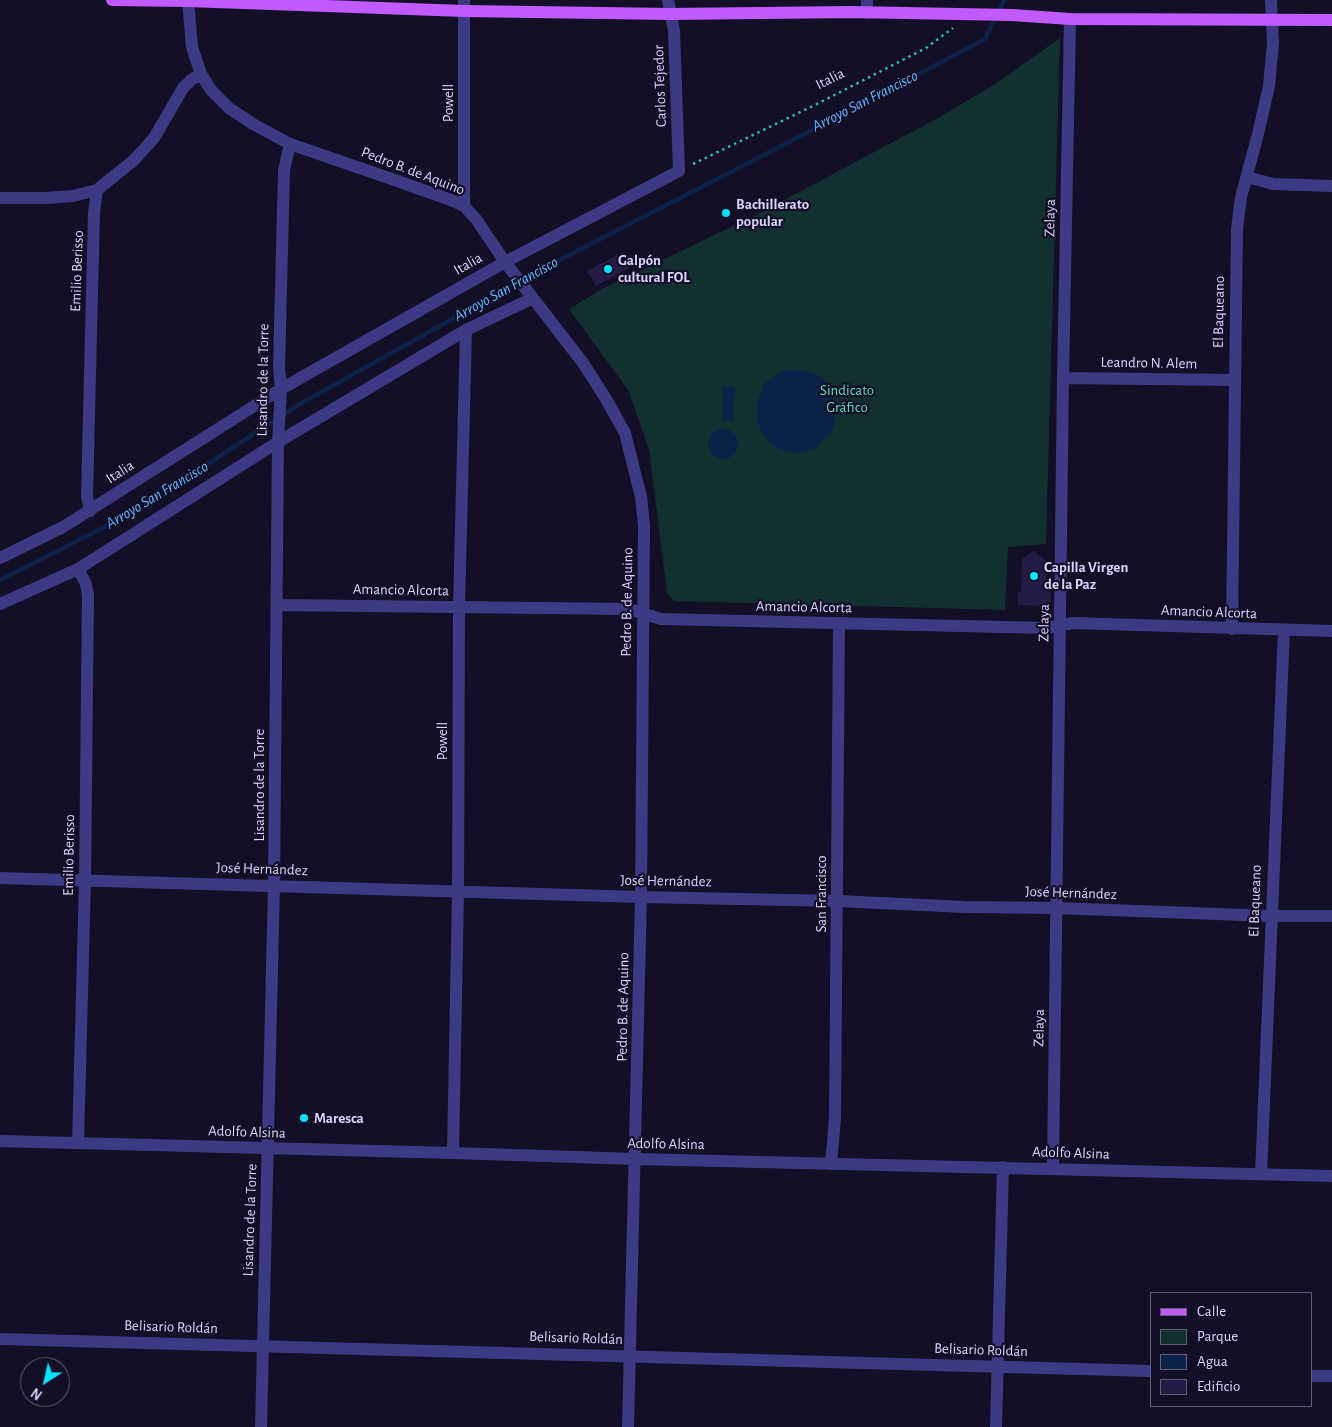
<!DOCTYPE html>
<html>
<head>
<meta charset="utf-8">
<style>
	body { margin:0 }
	#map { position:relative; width:1332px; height:1427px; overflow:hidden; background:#130f26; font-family:"Alegreya Sans",sans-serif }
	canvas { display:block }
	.legend { position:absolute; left:1150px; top:1292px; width:162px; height:115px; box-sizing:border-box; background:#130f26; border:1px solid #625e7d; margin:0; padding:6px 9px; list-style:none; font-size:15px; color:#d9d4ff }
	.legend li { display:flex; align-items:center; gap:10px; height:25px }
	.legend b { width:25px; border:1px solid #625e7d }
	.north { position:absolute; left:20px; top:1357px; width:50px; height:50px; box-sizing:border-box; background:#130f26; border:1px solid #625e7d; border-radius:50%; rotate:215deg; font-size:14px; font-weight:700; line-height:20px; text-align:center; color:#d9d4ff }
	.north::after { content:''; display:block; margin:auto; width:18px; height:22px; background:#00e5ff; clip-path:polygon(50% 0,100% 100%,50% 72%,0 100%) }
</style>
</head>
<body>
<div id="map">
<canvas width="1332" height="1427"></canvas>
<ul class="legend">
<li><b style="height:6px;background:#c25bff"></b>Calle</li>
<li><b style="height:14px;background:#12302f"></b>Parque</li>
<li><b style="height:14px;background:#0c2248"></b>Agua</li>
<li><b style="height:14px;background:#241b47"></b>Edificio</li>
</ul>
<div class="north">N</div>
</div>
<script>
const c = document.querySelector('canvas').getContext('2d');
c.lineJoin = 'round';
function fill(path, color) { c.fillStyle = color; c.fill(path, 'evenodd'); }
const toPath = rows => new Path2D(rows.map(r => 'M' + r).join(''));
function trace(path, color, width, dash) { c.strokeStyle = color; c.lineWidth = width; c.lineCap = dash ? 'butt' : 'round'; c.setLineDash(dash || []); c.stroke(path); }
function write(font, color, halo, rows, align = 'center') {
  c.font = font + ' "Alegreya Sans",sans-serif'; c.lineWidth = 4.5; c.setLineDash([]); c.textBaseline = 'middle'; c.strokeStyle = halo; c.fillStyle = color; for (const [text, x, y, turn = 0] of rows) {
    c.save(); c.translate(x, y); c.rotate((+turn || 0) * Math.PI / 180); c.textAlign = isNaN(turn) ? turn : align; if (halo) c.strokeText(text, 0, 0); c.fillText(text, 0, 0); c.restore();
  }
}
fill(toPath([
	[1060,38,1046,544,1008,547,1005,610,674,601,667,593,649,449,628,390,569,309,602,289,756,215,938,118,995,84]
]), '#12302f');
fill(toPath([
	[783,370,803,370,820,376,833,390,836,408,834,428,816,448,796,454,778,449,769,442,762,433,756,418,758,400,764,384],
	[723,386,735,387,733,422,722,421],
	'708 444a15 15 0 1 1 30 0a15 15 0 1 1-30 0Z'
]), '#0c2248');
trace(toPath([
	[0,580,132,513,300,404,538,271,830,121,985,39,1004,0]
]), '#0c2248', 4.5);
fill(toPath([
	[621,253,629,268,596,286,587,271],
	[1034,551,1046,561,1046,591,1051,591,1050,606,1018,605,1018,592,1021,592,1022,559]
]), '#241b47');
trace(toPath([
	[693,164,815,105,926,48,953,28]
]), '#2fb8b0', 2.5, [2.5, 4]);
trace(toPath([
	[188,0,192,47,201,74,211,90,229,108,253,124,290,144,386,177,451,200,464,206,476,219,505,262,583,363,606,399,625,433,641,497,644,525,641,897,628,1427],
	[867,0,867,13],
	[1247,177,1273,184,1332,186],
	[0,198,46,198,73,196,97,190,134,160,154,138,183,88,191,80,201,74],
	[464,206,464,0],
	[1063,378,1234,380],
	[90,511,87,496,94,213,97,190],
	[0,558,63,527,281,389,505,262,679,171,674,31,668,0],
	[0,604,78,569,278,442,466,330,533,298],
	[277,605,629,609,661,619,1046,628,1073,623,1332,631],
	[1232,629,1237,229,1241,197,1258,134,1269,86,1273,43,1271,0],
	[0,878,641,897,838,901,965,907,1056,908,1271,916,1332,916],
	[0,1141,453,1153,636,1159,1332,1176],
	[78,1143,85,881,88,595,86,584,78,569],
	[453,1153,458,892,459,607,466,330],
	[831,1164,835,1119,839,624],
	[1053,1168,1063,378,1070,19],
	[1261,1174,1284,630],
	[0,1339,1151,1371],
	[1311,1376,1332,1376],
	[261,1427,274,885,278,442,281,389,279,368,284,170,290,144],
	[996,1427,1003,1167]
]), '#3d3a85', 12);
trace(toPath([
	[112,0,188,1,464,11,670,14,851,12,1012,15,1070,19,1332,20]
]), '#c25bff', 12);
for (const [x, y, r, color] of [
	[726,213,5,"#00e5ff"],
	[608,269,5,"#00e5ff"],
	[1034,576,5,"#00e5ff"],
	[304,1118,5,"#00e5ff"]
]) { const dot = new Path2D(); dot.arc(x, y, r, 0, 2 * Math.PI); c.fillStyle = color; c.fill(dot); trace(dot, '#130f26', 2); }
write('15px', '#d9d4ff', '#130f26', [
	["Italia",830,79,-27],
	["Carlos Tejedor",660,86,-92],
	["Powell",448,103,-90],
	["Pedro B. de Aquino",413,171,21],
	["Zelaya",1050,218,-89],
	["Italia",468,264,-30],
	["Emilio Berisso",77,271,-88],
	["El Baqueano",1219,312,-89],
	["Leandro N. Alem",1149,363,1],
	["Lisandro de la Torre",263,380,-89],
	["Italia",120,472,-33],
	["Amancio Alcorta",401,590,1],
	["Pedro B. de Aquino",627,602,-89],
	["Amancio Alcorta",804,607,1],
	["Amancio Alcorta",1209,612,2],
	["Zelaya",1044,623,-89],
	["Powell",442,741,-90],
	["Lisandro de la Torre",259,785,-90],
	["Emilio Berisso",69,855,-89],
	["José Hernández",262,869,2],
	["José Hernández",666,881,1],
	["José Hernández",1071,893,2],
	["San Francisco",821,894,-90],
	["El Baqueano",1255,901,-88],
	["Pedro B. de Aquino",623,1007,-89],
	["Zelaya",1039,1028,-89],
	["Adolfo Alsina",247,1132,2],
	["Adolfo Alsina",666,1144,1],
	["Adolfo Alsina",1071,1153,2],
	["Lisandro de la Torre",250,1220,-88],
	["Belisario Roldán",171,1327,2],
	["Belisario Roldán",576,1338,2],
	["Belisario Roldán",981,1350,2]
]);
write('bold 15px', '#d9d4ff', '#130f26', [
	["Bachillerato",736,204],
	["popular",736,221],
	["Galpón",618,260],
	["cultural FOL",618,277],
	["Capilla Virgen",1044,567],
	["de la Paz",1044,584],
	["Maresca",314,1118]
], 'left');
write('15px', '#5fe0c0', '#130f26', [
	["Sindicato",847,390],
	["Gráfico",847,407]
]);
write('italic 16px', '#62b6ff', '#130f26', [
	["Arroyo San Francisco",865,101,-27],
	["Arroyo San Francisco",506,289,-29],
	["Arroyo San Francisco",157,495,-31]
]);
</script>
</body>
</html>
